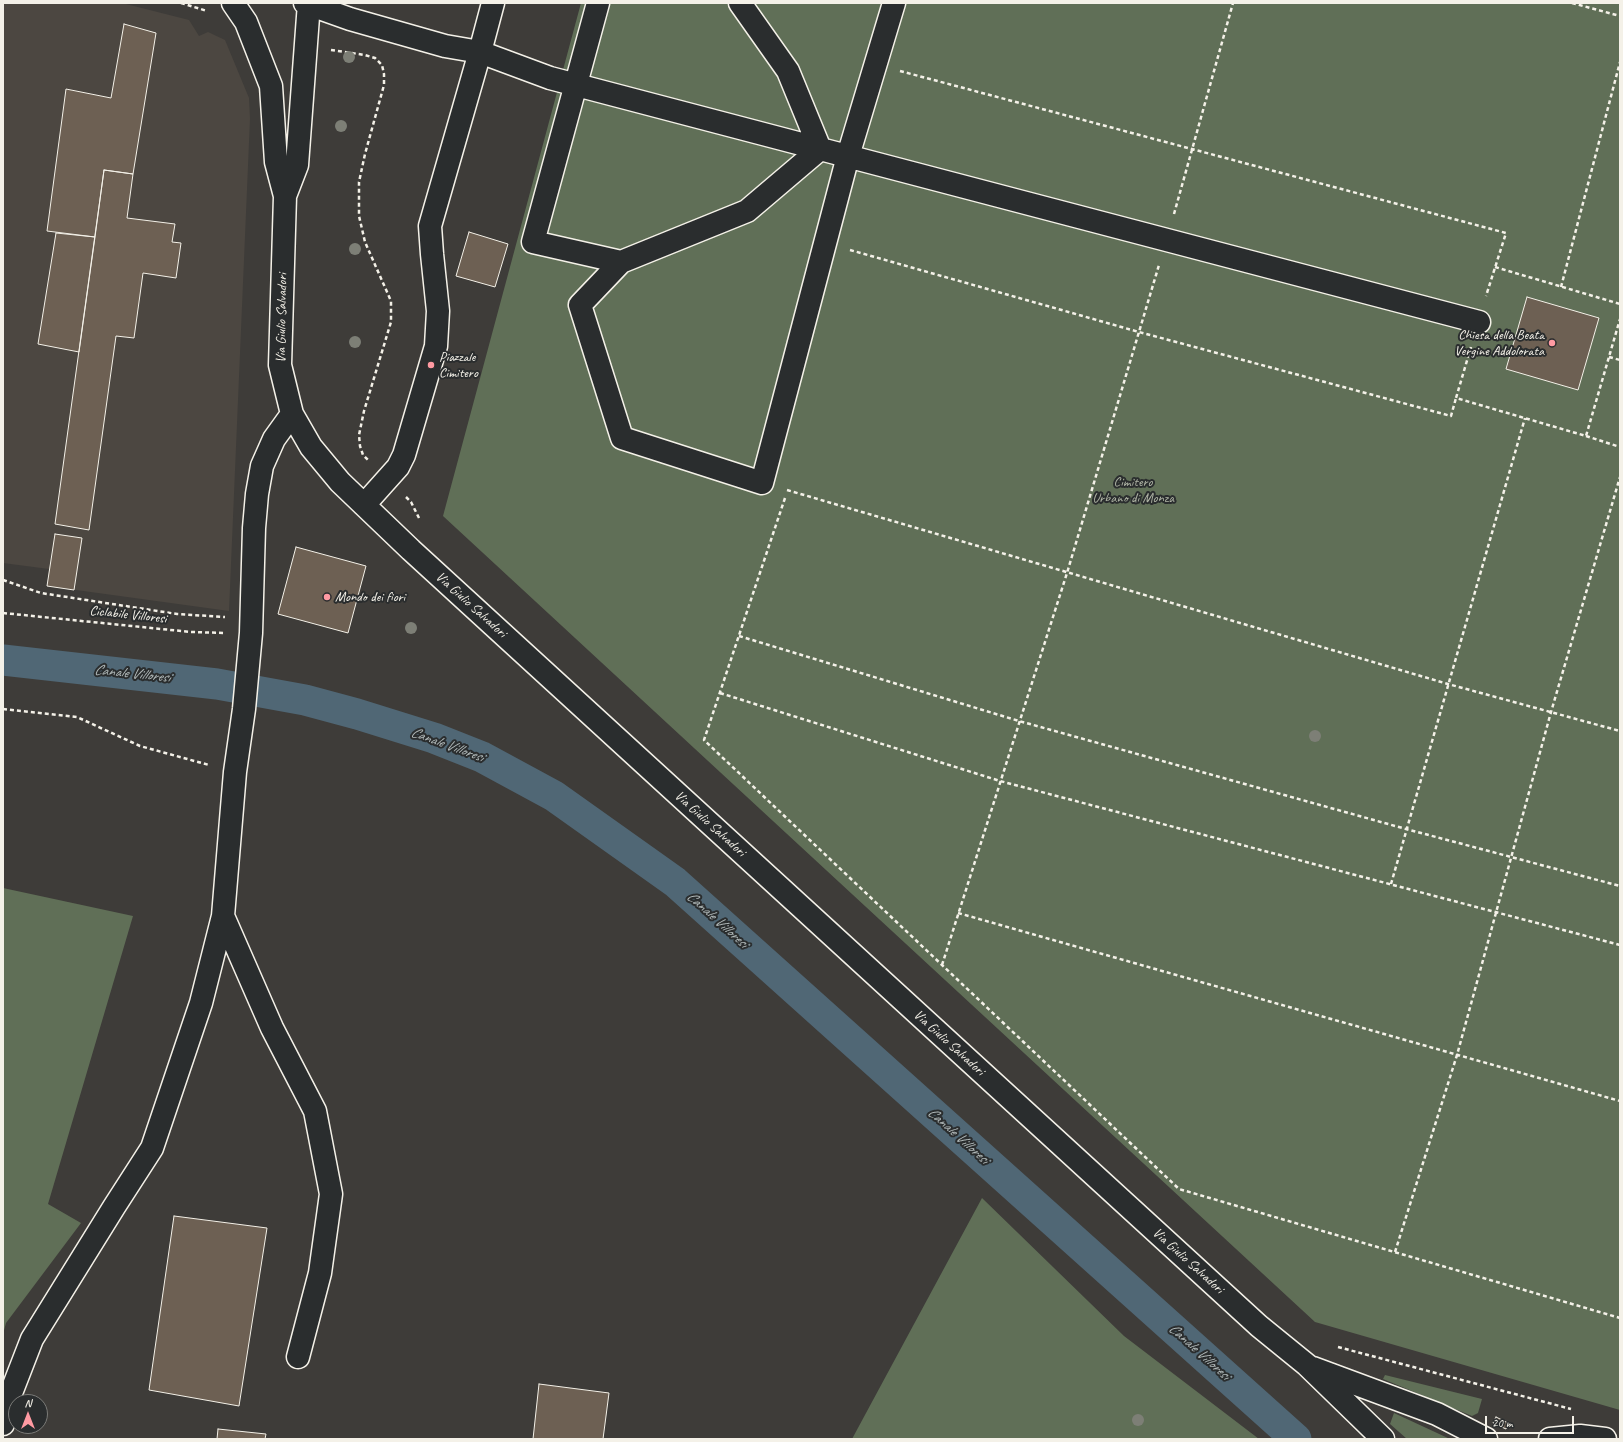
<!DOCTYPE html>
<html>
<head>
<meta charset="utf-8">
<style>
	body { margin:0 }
	#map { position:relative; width:1623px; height:1442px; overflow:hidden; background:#3e3c39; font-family:Caveat,sans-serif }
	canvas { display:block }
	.frame { position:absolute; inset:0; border:4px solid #f4f1e8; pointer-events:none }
	.north { position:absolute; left:8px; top:1394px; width:40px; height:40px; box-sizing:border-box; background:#2a2d2e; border:1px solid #7b7b78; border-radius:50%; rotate:0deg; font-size:11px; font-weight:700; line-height:16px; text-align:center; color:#f4f1e8 }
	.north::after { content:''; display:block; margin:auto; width:14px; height:18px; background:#ff9aa2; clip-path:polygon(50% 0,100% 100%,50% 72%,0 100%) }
	.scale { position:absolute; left:1485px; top:1416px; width:89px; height:18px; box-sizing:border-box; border:2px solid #f4f1e8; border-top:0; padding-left:5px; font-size:12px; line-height:14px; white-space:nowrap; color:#f4f1e8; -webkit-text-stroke:3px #2a2d2e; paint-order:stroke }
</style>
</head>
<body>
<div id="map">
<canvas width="1623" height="1442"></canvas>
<div class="frame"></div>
<div class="north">N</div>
<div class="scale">20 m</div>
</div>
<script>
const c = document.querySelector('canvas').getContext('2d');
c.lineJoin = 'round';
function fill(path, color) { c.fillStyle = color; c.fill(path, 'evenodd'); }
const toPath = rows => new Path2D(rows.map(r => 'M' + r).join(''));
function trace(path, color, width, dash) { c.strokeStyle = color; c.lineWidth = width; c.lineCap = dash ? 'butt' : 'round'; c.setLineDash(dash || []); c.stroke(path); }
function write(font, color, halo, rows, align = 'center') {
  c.font = font + ' Caveat,sans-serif'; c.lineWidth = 4; c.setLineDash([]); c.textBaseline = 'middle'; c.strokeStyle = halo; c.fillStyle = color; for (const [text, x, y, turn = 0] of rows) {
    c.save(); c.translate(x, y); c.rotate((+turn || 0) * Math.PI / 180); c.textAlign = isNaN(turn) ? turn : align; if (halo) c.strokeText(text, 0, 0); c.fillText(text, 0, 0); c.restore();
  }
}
fill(toPath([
	[3,3,122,3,189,20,199,36,208,32,225,40,249,98,250,119,229,611,47,586,49,569,3,563]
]), '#4c4741');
fill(toPath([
	[581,3,1620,3,1620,1410,1315,1322,443,516],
	[3,888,133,916,48,1204,81,1223,6,1323,3,1334],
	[982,1198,1124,1336,1259,1439,852,1439],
	[1385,1375,1482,1399,1478,1413,1472,1416,1383,1379],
	[1394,1413,1450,1439,1407,1439,1390,1424]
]), '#606f57');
trace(toPath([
	[3,660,217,684,305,700,357,714,434,738,482,757,554,796,675,882,1296,1439]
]), '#506775', 31);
const building = toPath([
	[124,24,156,33,133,174,104,170,95,237,47,231,66,89,111,98,124,24],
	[104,170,133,174,127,218,175,224,172,242,181,243,176,278,143,273,134,338,116,336,89,530,55,524,104,170],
	[469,232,508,244,495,287,456,276,469,232],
	[56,233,95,237,79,352,38,344,56,233],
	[1527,297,1599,318,1578,390,1506,369,1527,297],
	[55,534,82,538,74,590,47,586,55,534],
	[296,547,366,566,348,633,278,614,296,547],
	[174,1216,267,1228,239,1406,149,1390,174,1216],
	[539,1384,609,1393,603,1439,533,1439,539,1384],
	[1496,1417,1508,1423,1506,1429,1493,1423,1496,1417],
	[218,1429,266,1434,265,1439,217,1439,218,1429]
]);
fill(building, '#6d6053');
trace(building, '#f4f1e8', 1);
const minor = toPath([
	[233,3,246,22,271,86,276,162,285,196,280,365,292,414,311,447,340,482,411,550,1164,1239,1259,1326,1307,1365,1383,1439],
	[305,3,350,19,445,46,480,52,430,226,432,254,438,311,436,346,404,455,398,467,364,505],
	[493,3,480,52,550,78,1479,322],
	[598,3,533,242,621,262,747,211,820,149,788,71,740,3],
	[285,196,297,165,309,3],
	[621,262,580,305,622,438,762,483,848,156,894,3],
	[223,916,272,1028,315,1111,331,1194,320,1273,298,1357],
	[1313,1368,1437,1414,1486,1439],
	[3,1424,6,1406,32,1339,114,1207,152,1148,201,1003,223,916,235,772,244,709,251,633,254,528,257,494,262,466,274,439,292,414],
	[1550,1439,1580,1436,1605,1439]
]);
trace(minor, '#f4f1e8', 25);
trace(toPath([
	[181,3,207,11],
	[1572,3,1620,16],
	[331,50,365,55,375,58,382,65,384,74,384,85,365,154,359,182,359,216,365,242,391,301,391,322,364,411,359,435,360,446,363,455,368,460],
	[900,71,1506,233,1486,296],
	[1174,214,1233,3],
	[850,250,1139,332,1451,416,1456,398],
	[1495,267,1620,304],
	[1561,287,1620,62],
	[1471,347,1456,398,1586,436,1620,319],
	[1609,357,1620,360],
	[1586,436,1620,447],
	[787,490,1448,684,1620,731],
	[406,497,411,502,420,520],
	[785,498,704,740,1179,1189,1620,1318],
	[3,580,41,593,177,614,225,617],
	[3,613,191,632,226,633],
	[739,636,1019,721,1406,829,1620,886],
	[720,693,1000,781,1620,945],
	[3,709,77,717,140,746,209,765],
	[1391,884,1525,418],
	[958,913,1620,1101],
	[942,965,1067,573,1159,265],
	[1395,1252,1457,1055,1551,712,1620,477],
	[1338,1347,1571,1409]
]), '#f4f1e8', 2.5, [4, 3]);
trace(minor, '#2a2d2e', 22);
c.fillStyle = '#7d7f76';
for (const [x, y] of [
	[349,57],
	[341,126],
	[355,249],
	[355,342],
	[411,628],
	[1315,736],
	[1138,1420]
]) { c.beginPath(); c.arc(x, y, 6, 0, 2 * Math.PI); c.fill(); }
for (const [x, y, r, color] of [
	[1552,343,4,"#ff9aa2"],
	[431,365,4,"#ff9aa2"],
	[327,597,4,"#ff9aa2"]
]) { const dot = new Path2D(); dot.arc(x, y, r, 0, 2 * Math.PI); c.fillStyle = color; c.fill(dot); trace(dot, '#2a2d2e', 1.5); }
write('14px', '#f4f1e8', '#2a2d2e', [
	["Via Giulio Salvadori",282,318,-89],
	["Via Giulio Salvadori",471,605,42],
	["Ciclabile Villoresi",128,615,6],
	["Via Giulio Salvadori",710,824,42],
	["Via Giulio Salvadori",949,1043,42],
	["Via Giulio Salvadori",1188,1261,42]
]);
write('14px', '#f4f1e8', '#2a2d2e', [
	["Chiesa della Beata",1544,335,"right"],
	["Vergine Addolorata",1544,351,"right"],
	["Piazzale",439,357],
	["Cimitero",439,373],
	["Mondo dei fiori",335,597]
], 'left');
write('14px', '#b1b6a7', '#2a2d2e', [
	["Cimitero",1133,482],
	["Urbano di Monza",1133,498]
]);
write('italic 15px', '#b2baba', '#2a2d2e', [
	["Canale Villoresi",132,674,6],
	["Canale Villoresi",447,745,20],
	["Canale Villoresi",717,920,42],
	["Canale Villoresi",958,1136,42],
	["Canale Villoresi",1199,1352,42]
]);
</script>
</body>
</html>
